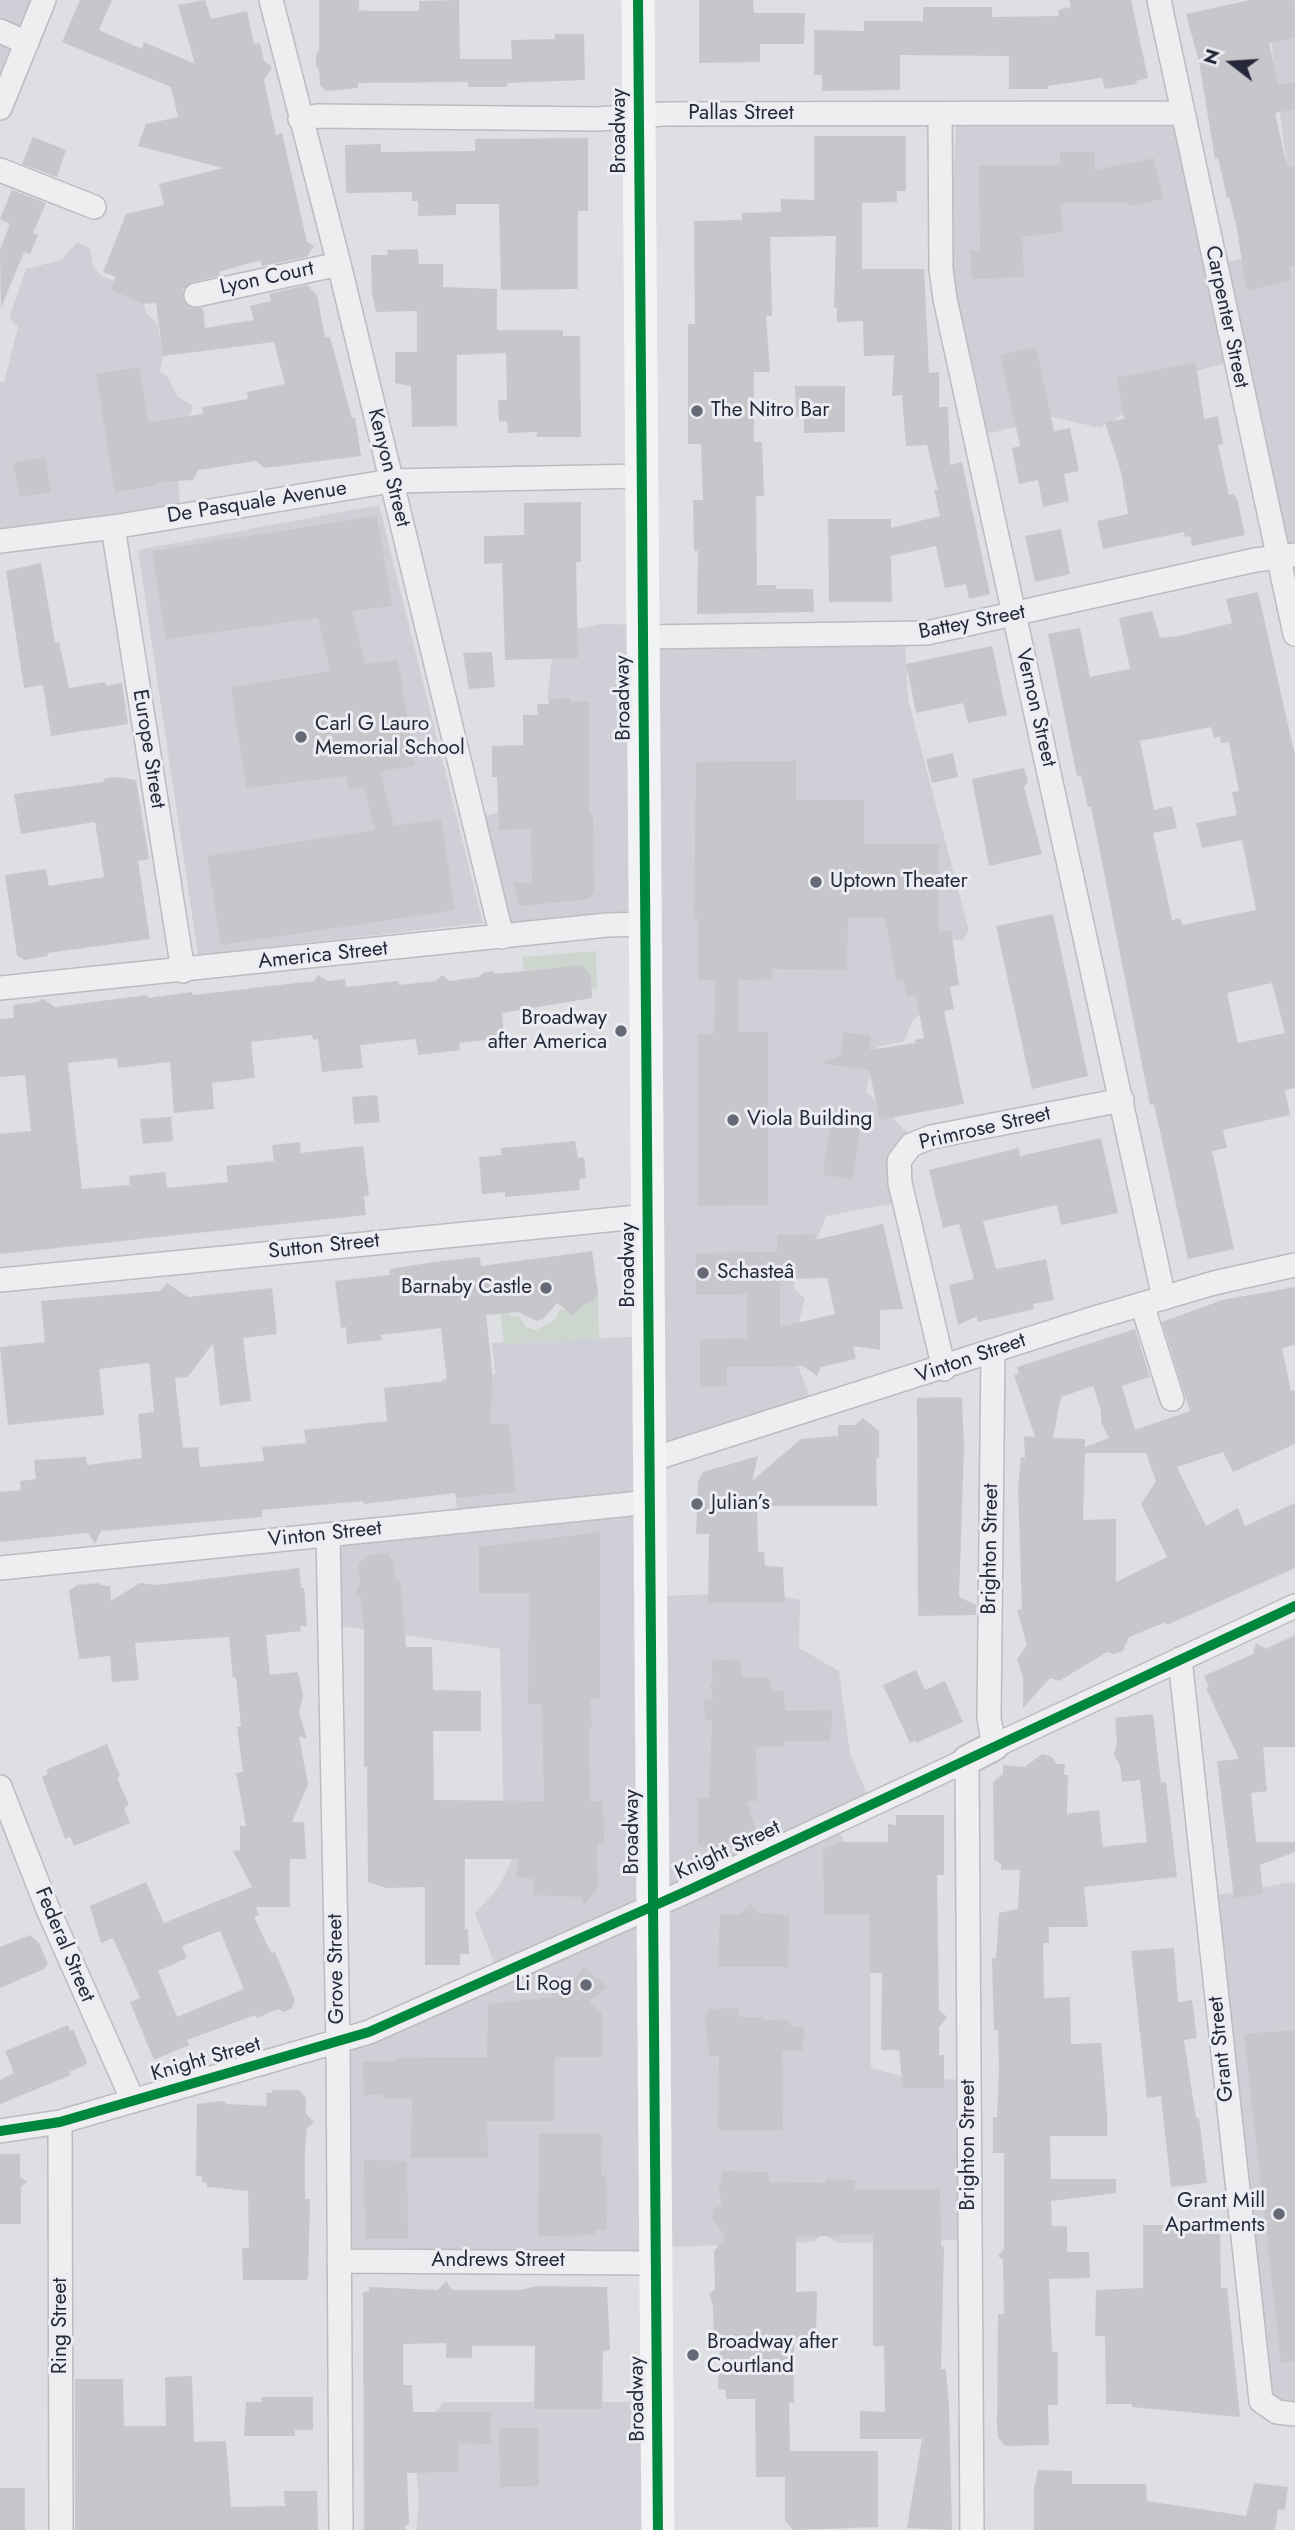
<!DOCTYPE html>
<html>
<head>
<meta charset="utf-8">
<style>
	body { margin:0 }
	#map { position:relative; width:1295px; height:2530px; overflow:hidden; background:#dedfe3; font-family:Jost,sans-serif }
	canvas { display:block }
	.north { position:absolute; left:1197px; top:28px; width:70px; height:70px; -webkit-text-stroke:5px #ebedf3; paint-order:stroke; rotate:287deg; font-size:19px; font-weight:700; line-height:28px; text-align:center; color:#27293b }
	.north::after { content:''; display:block; margin:auto; width:24px; height:32px; background:#27293b; clip-path:polygon(50% 0,100% 100%,50% 72%,0 100%) }
</style>
</head>
<body>
<div id="map">
<canvas width="1295" height="2530"></canvas>
<div class="north">N</div>
</div>
<script>
const c = document.querySelector('canvas').getContext('2d');
c.lineJoin = 'round';
function fill(path, color) { c.fillStyle = color; c.fill(path, 'evenodd'); }
const toPath = rows => new Path2D(rows.map(r => 'M' + r).join(''));
function trace(path, color, width, dash) { c.strokeStyle = color; c.lineWidth = width; c.lineCap = dash ? 'butt' : 'round'; c.setLineDash(dash || []); c.stroke(path); }
function write(font, color, halo, rows, align = 'center') {
  c.font = font + ' Jost,sans-serif'; c.lineWidth = 6; c.setLineDash([]); c.textBaseline = 'middle'; c.strokeStyle = halo; c.fillStyle = color; for (const [text, x, y, turn = 0] of rows) {
    c.save(); c.translate(x, y); c.rotate((+turn || 0) * Math.PI / 180); c.textAlign = isNaN(turn) ? turn : align; if (halo) c.strokeText(text, 0, 0); c.fillText(text, 0, 0); c.restore();
  }
}
fill(toPath([
	[0,0,49,0,0,120],
	[1266,0,1295,0,1295,235],
	[1180,109,1222,263,1295,248,1295,560,1283,560,1237,360,1135,388,1125,413,1100,428,1053,417,991,433,986,432,946,295,957,111],
	[78,242,90,249,93,267,102,276,141,293,146,313,159,325,159,336,165,348,160,372,167,376,177,396,193,406,177,456,180,509,0,538,0,382,4,383,18,327,9,318,26,269,61,260],
	[379,505,483,923,198,955,138,550],
	[600,624,647,625,656,638,905,639,908,699,969,931,963,940,944,940,922,1013,913,1020,904,1041,877,1047,866,1091,916,1141,896,1203,826,1216,810,1258,793,1275,795,1289,805,1299,792,1350,815,1410,809,1417,658,1470,662,1596,717,1594,733,1587,800,1600,799,1648,839,1671,850,1753,871,1804,838,1829,870,1892,871,2068,916,2080,966,2079,963,2240,838,2243,823,2234,814,2242,667,2247,659,2260,343,2260,343,2047,497,1971,475,1913,499,1887,519,1844,504,1833,500,1649,339,1626,335,1535,458,1517,442,1379,495,1374,492,1343,653,1336,653,936,505,929,483,816,549,801,583,717,547,700,555,634],
	[1291,1882,1295,1883,1295,2413,1272,2409,1244,2197,1218,1895],
	[444,2402,659,2402,663,2530,416,2530,419,2501,413,2437]
]), '#cfd0d7');
fill(toPath([
	[596,951,597,988,591,989,591,976,581,966,524,970,522,957],
	[596,1286,598,1286,599,1338,504,1344,500,1308,508,1307,511,1316,519,1316,526,1327,536,1330,555,1320,560,1309,577,1312,581,1302,591,1303,597,1295]
]), '#ccd6cf');
fill(toPath([
	[80,0,112,0,99,30,142,49,144,42,195,64,178,5,205,0,211,19,247,11,254,44,260,43,264,61,272,67,264,80,276,135,282,133,307,242,314,246,307,257,262,266,260,260,219,272,220,276,192,282,183,290,183,299,191,308,203,308,205,328,254,320,250,306,271,301,269,294,307,285,317,295,325,338,330,337,352,418,355,417,361,456,264,468,256,461,198,470,193,480,158,482,153,486,115,492,96,374,139,367,149,422,203,414,202,407,248,399,247,392,285,384,274,342,163,356,156,303,144,304,111,290,116,277,103,272,126,214,164,205,159,184,223,168,138,146,146,124,178,117,171,87,62,42],
	[319,0,359,0,359,10,370,11,419,11,419,1,459,0,460,59,512,59,511,40,555,39,555,34,584,34,585,80,507,83,507,87,468,87,468,82,358,83,358,88,326,91,320,85,319,70,316,65,316,55,319,51],
	[699,0,753,0,754,13,805,13,804,44,760,44,760,62,699,63],
	[1069,0,1131,0,1148,78,1136,81,1137,84,1105,89,1102,78,1048,86,1048,89,1009,89,1009,56,900,55,900,90,822,91,822,75,814,75,814,30,864,31,864,21,923,21,923,7,992,7,992,17,1059,16,1058,10,1071,7],
	[1250,0,1293,0,1295,10,1295,38,1269,43,1278,85,1295,82,1295,109,1275,113,1287,167,1295,166,1295,266,1289,267,1292,280,1247,291,1236,224,1229,197,1227,198,1218,158,1215,159,1199,62,1186,14],
	[814,136,906,136,906,191,897,191,897,202,862,203,862,269,924,269,929,373,939,372,939,407,948,407,950,465,962,462,990,594,969,599,966,584,945,588,936,546,891,556,892,602,829,602,828,519,891,519,891,528,940,516,934,490,938,490,927,445,906,446,902,395,892,396,894,355,864,356,863,321,837,322,837,308,834,308,836,236,770,237,772,316,766,316,770,372,754,372,754,442,762,442,764,496,756,496,757,585,776,585,776,589,813,589,814,612,697,614,698,551,694,551,693,500,703,500,701,444,688,444,688,324,695,324,694,221,742,220,742,213,781,212,781,199,814,200],
	[33,137,66,150,57,177,22,164],
	[588,138,588,211,578,211,578,289,501,290,499,204,456,204,456,215,418,216,418,201,412,201,412,192,346,193,345,145,381,144,381,152,475,151,475,139],
	[1060,152,1095,152,1095,170,1154,158,1163,199,1129,206,1129,202,1060,203,1063,232,1022,237,1024,277,972,279,970,250,980,250,979,166,1060,165],
	[12,190,46,203,33,233,38,235,30,254,24,252,1,308,0,249,10,224,0,219],
	[418,249,419,264,443,264,443,287,497,289,497,330,563,330,563,336,580,336,581,437,537,437,537,432,508,433,507,421,499,422,498,400,507,400,506,353,457,355,457,426,412,427,411,386,395,383,395,352,417,352,417,311,376,312,372,293,371,255,388,255,387,250],
	[1036,347,1054,431,1070,428,1079,471,1064,474,1069,501,1043,507,1038,480,1019,484,1012,448,1020,446,1000,355],
	[1196,362,1204,419,1218,416,1223,444,1218,445,1229,495,1234,494,1238,502,1245,535,1192,546,1190,536,1185,537,1184,532,1103,549,1097,521,1128,514,1121,472,1105,422,1124,419,1117,378],
	[795,386,845,386,845,432,804,433,804,417,796,417],
	[45,457,51,492,20,497,13,463],
	[581,502,581,562,576,562,578,658,505,660,502,563,484,564,484,536,524,535,524,503],
	[377,516,392,606,352,611,365,664,398,660,415,766,380,771,394,826,441,819,455,910,221,945,207,856,375,830,364,787,348,790,347,776,246,788,231,687,330,671,318,618,166,639,152,551],
	[1061,529,1070,574,1035,582,1025,536],
	[41,563,55,643,59,642,69,688,106,682,106,686,122,683,128,724,51,736,43,685,24,688,6,571],
	[1258,592,1295,756,1295,1088,1285,1090,1290,1115,1223,1130,1227,1148,1212,1151,1234,1249,1188,1259,1154,1104,1150,1105,1091,807,1088,807,1081,775,1077,776,1048,634,1080,628,1090,677,1130,669,1119,618,1152,611,1160,638,1179,636,1232,623,1226,599],
	[1211,727,1214,738,1220,736,1221,743,1229,742,1239,791,1232,792,1237,815,1196,823,1202,848,1242,840,1256,910,1182,925,1180,918,1172,920,1153,833,1177,828,1172,806,1154,810,1140,741],
	[1272,983,1285,1033,1238,1043,1227,993],
	[992,646,1007,715,968,723,963,703,916,713,906,664],
	[492,652,495,687,469,689,463,653],
	[570,698,570,702,589,702,589,814,593,814,594,892,589,899,520,906,513,883,532,883,531,829,499,830,497,777,492,777,492,746,523,745,523,715,538,715,537,704,549,704,549,699],
	[953,753,958,777,932,783,926,759],
	[796,761,796,800,864,800,864,844,939,844,939,932,951,930,959,985,950,987,954,1009,944,1011,964,1104,880,1120,869,1070,821,1063,840,1056,844,1032,871,1036,869,1050,916,1043,915,1040,924,1038,916,995,907,997,903,979,897,980,885,918,848,918,847,970,772,969,772,979,738,980,739,1032,768,1032,768,1205,698,1206,698,1034,714,1034,715,980,698,980,698,919,694,919,696,762],
	[1024,768,1028,782,1024,787,1042,854,989,866,972,779],
	[115,777,136,780,149,859,138,861,150,939,47,953,48,956,24,960,17,955,5,875,46,869,49,886,104,877,95,822,21,834,14,794,103,782,105,778],
	[1053,914,1088,1076,1032,1089,996,926],
	[581,965,591,976,592,998,502,1013,504,1038,459,1043,460,1050,418,1055,416,1039,360,1045,363,1068,322,1072,318,1039,313,1040,312,1035,251,1042,255,1078,212,1083,214,1109,174,1113,170,1062,118,1068,117,1058,68,1063,82,1189,130,1185,129,1176,165,1172,167,1188,228,1182,226,1166,274,1161,272,1145,300,1142,301,1153,363,1146,369,1195,364,1196,366,1215,0,1254,0,1134,31,1131,25,1075,0,1077,0,1019,14,1018,13,1005,39,1002,42,998,55,1007,147,995,148,998,192,992,193,995,314,981,318,975,328,981,345,979,346,987,398,981,399,985,436,981,442,975,449,981,479,977,483,973,492,971,495,974],
	[377,1095,380,1122,354,1124,352,1097],
	[171,1117,173,1141,143,1144,140,1119],
	[830,1123,860,1127,853,1179,823,1175],
	[1101,1138,1118,1213,1061,1225,1057,1205,983,1221,996,1269,1046,1259,1054,1300,1033,1304,1034,1309,978,1322,977,1316,958,1325,949,1285,974,1279,959,1224,943,1228,929,1170,1019,1148,1020,1156],
	[575,1141,578,1158,584,1157,586,1178,579,1179,580,1190,505,1197,505,1192,482,1194,479,1157,501,1155,501,1148],
	[883,1224,903,1309,880,1310,880,1350,853,1346,856,1359,821,1367,817,1376,803,1366,727,1367,727,1386,700,1386,700,1339,747,1338,747,1294,696,1295,696,1253,777,1252,777,1235,816,1234,815,1240],
	[827,1278,835,1314,780,1327,780,1279],
	[592,1251,598,1292,593,1302,584,1304,573,1316,557,1303,543,1319,537,1321,518,1312,486,1315,492,1370,491,1424,509,1424,516,1492,456,1498,455,1493,364,1504,363,1501,262,1510,262,1517,101,1531,95,1544,88,1533,0,1542,0,1492,21,1490,20,1481,36,1479,34,1460,86,1457,87,1465,142,1458,138,1414,154,1412,149,1363,99,1369,104,1415,8,1425,0,1347,45,1342,41,1301,160,1291,167,1283,188,1297,272,1288,277,1334,243,1338,251,1401,220,1405,213,1343,188,1377,175,1378,183,1448,198,1447,200,1467,264,1461,262,1447,306,1443,304,1430,387,1421,384,1388,447,1381,441,1328,381,1335,382,1340,347,1344,346,1327,341,1328,335,1281,390,1275,390,1269,434,1262,480,1257,481,1266],
	[1295,1287,1295,1345,1282,1348,1291,1391,1295,1390,1295,1444,1233,1472,1223,1452,1177,1467,1206,1526,1238,1508,1245,1526,1295,1503,1295,1568,1167,1625,1166,1622,1129,1637,1123,1651,1114,1654,1107,1652,1059,1681,1050,1678,1023,1708,1023,1677,1017,1659,1027,1645,1017,1610,1022,1609,1018,1489,1021,1457,1025,1458,1024,1436,1035,1437,1014,1375,1019,1374,1017,1367,1135,1329,1150,1377,1122,1386,1135,1430,1190,1411,1162,1322,1222,1300],
	[1093,1386,1101,1410,1101,1422,1109,1438,1085,1447,1085,1439,1053,1438,1061,1397],
	[1085,1453,1146,1453,1156,1481,1141,1504,1167,1557,1116,1582,1116,1519,1083,1520],
	[956,1397,962,1398,964,1447,959,1597,976,1605,976,1615,918,1616,917,1398],
	[863,1418,879,1431,879,1458,876,1458,877,1506,757,1506,758,1552,764,1552,765,1566,783,1567,785,1603,708,1603,709,1534,696,1534,698,1482,703,1472,758,1456,752,1481,801,1439,838,1436,838,1425,855,1425],
	[600,1532,600,1699,590,1699,592,1727,589,1729,590,1801,603,1801,604,1843,597,1843,598,1888,585,1904,580,1897,533,1895,533,1879,516,1877,519,1859,465,1859,465,1929,468,1929,469,1954,460,1954,460,1965,425,1965,425,1887,386,1888,368,1882,367,1767,364,1767,364,1630,361,1597,355,1592,360,1584,358,1564,370,1555,389,1553,390,1558,393,1558,395,1580,400,1580,406,1647,432,1647,433,1690,481,1691,481,1731,433,1731,434,1800,544,1801,542,1704,528,1704,529,1593,479,1593,479,1547],
	[299,1568,301,1588,304,1588,307,1626,300,1626,301,1631,266,1635,270,1675,298,1672,303,1695,299,1713,307,1739,299,1736,308,1784,292,1822,304,1822,306,1859,290,1859,290,1907,256,1907,259,1915,254,1917,271,1953,275,1952,295,2000,292,2008,284,2012,278,2009,257,2018,255,2015,187,2040,189,2045,154,2060,130,2002,140,1998,113,1938,101,1943,90,1906,146,1882,164,1923,252,1887,233,1851,240,1850,240,1826,246,1826,236,1773,243,1772,237,1727,241,1726,236,1678,233,1678,229,1637,135,1643,139,1680,112,1682,110,1656,79,1659,69,1591,77,1585,99,1583,100,1585,110,1586,111,1601,140,1583,156,1585],
	[220,1931,244,1989,177,2017,158,1971,187,1958,182,1946],
	[1295,1635,1295,1747,1263,1747,1267,1791,1251,1793,1256,1842,1295,1842,1295,1852,1260,1865,1263,1894,1234,1898,1217,1761,1239,1759,1206,1688,1209,1687,1204,1676,1253,1654,1256,1643,1266,1649],
	[740,1659,742,1678,769,1677,771,1691,784,1691,785,1711,833,1710,830,1741,785,1741,784,1746,756,1747,757,1801,746,1801,756,1830,712,1851,698,1844,698,1798,709,1798,712,1720,705,1720,704,1700,713,1699,710,1684,713,1683,711,1661],
	[916,1670,925,1690,945,1681,963,1722,916,1743,915,1740,910,1743,883,1685],
	[1153,1714,1161,1783,1166,1782,1177,1877,1084,1887,1088,1927,1049,1927,1049,1943,1043,1943,1044,1998,1070,1997,1071,2044,1101,2043,1107,2113,1107,2136,1050,2136,1051,2179,1116,2179,1116,2193,1051,2201,1052,2226,1067,2226,1067,2252,1089,2252,1090,2278,1049,2279,1052,2352,1058,2352,1058,2405,1048,2405,1049,2445,1005,2446,998,2437,997,2427,998,2314,1004,2314,1003,2260,998,2256,1004,2249,1004,2153,993,2153,993,2117,997,2117,999,2068,998,2030,994,2030,992,1958,996,1958,999,1913,1018,1909,1020,1870,1001,1870,1001,1864,994,1860,993,1782,1003,1774,1003,1765,1025,1767,1042,1754,1052,1757,1056,1764,1065,1764,1064,1775,1068,1775,1067,1814,1099,1810,1103,1847,1147,1842,1140,1780,1122,1782,1120,1766,1114,1754,1117,1742,1115,1718],
	[107,1744,120,1776,117,1778,129,1805,124,1808,130,1823,74,1846,70,1837,65,1839,42,1777,48,1774,46,1770],
	[896,1815,944,1815,944,1875,937,1875,939,2010,947,2017,939,2028,939,2055,944,2055,944,2088,903,2088,899,2050,881,2050,882,1973,870,1973,869,1914,824,1914,823,1850,838,1842,888,1842,888,1824,896,1825],
	[751,1904,759,1913,789,1915,788,1967,718,1967,720,1914,740,1914],
	[30,1935,39,1943,48,1964,44,1969,0,1988,0,1947],
	[1174,1948,1178,2002,1192,2000,1197,2038,1184,2040,1196,2118,1199,2118,1207,2183,1171,2187,1161,2096,1147,2098,1131,1951],
	[583,1967,608,1987,589,2002,602,2014,603,2057,555,2057,554,2121,487,2121,488,2158,411,2158,412,2098,383,2099,383,2094,364,2095,363,2062,396,2061,396,2058,487,2057,488,2004,552,1997,554,1976,575,1978],
	[738,2008,740,2017,763,2017,763,2020,790,2021,791,2027,804,2026,803,2051,782,2051,783,2130,718,2130,719,2056,709,2056,705,2018,710,2009],
	[68,2025,70,2031,73,2029,87,2062,85,2065,69,2072,71,2075,0,2104,0,2080,14,2073,5,2051],
	[1295,2030,1295,2362,1281,2363,1244,2034],
	[272,2090,299,2090,306,2098,306,2114,314,2122,307,2128,305,2148,305,2199,310,2199,308,2278,306,2280,243,2280,242,2248,249,2248,248,2191,207,2187,207,2183,202,2182,202,2176,196,2176,197,2104,223,2101,227,2104,267,2106,266,2093,272,2093],
	[539,2134,602,2134,601,2176,606,2175,607,2230,595,2230,595,2235,538,2236],
	[0,2154,20,2154,20,2177,27,2182,21,2187,21,2224,0,2224],
	[364,2160,407,2161,408,2239,365,2239],
	[723,2171,767,2172,770,2182,826,2183,826,2179,855,2180,855,2189,940,2189,941,2246,944,2246,941,2369,946,2369,949,2409,952,2530,907,2528,922,2439,860,2439,860,2411,885,2412,884,2346,873,2346,873,2234,796,2237,796,2292,817,2291,816,2340,794,2340,794,2403,789,2403,790,2451,878,2451,878,2527,793,2530,785,2521,785,2477,756,2477,755,2399,726,2399,726,2390,718,2389,720,2342,714,2342,713,2306,709,2294,715,2289,714,2251,726,2237,712,2218,715,2208,722,2205,719,2186],
	[1143,2225,1220,2225,1221,2288,1227,2288,1240,2417,1132,2407,1132,2404,1106,2404,1105,2336,1095,2336,1096,2290,1143,2288],
	[446,2281,452,2290,520,2290,538,2286,607,2287,610,2350,603,2351,602,2409,534,2409,535,2346,472,2346,472,2358,446,2358,446,2343,403,2344,403,2385,412,2385,413,2412,491,2412,491,2444,458,2443,459,2472,407,2473,409,2525,405,2525,406,2530,364,2530,363,2292,369,2291,369,2287,438,2290],
	[192,2376,194,2442,226,2441,231,2507,285,2506,284,2491,317,2491,318,2530,75,2530,75,2379,123,2379,124,2426,166,2426,165,2377],
	[261,2397,313,2397,313,2430,295,2430,295,2436,244,2436,246,2402,262,2402],
	[499,2428,538,2428,539,2486,500,2487],
	[1038,2470,1072,2471,1072,2484,1146,2484,1147,2501,1246,2516,1254,2483,1288,2487,1285,2510,1278,2509,1275,2530,1034,2530,1034,2489],
	[0,2488,25,2488,25,2530,0,2530]
]), '#c6c6cb');
const minor = toPath([
	[271,0,339,264,502,937],
	[1159,0,1295,634],
	[0,31,27,43],
	[0,108,44,0],
	[940,115,941,269,945,299,1164,1298],
	[300,119,317,116,598,119,663,114,1182,113],
	[0,170,94,207],
	[196,295,339,264],
	[113,527,183,971],
	[0,541,113,527,391,481,642,476],
	[643,637,927,633,1255,560,1295,555],
	[0,988,607,925,646,924],
	[0,1280,648,1216],
	[1142,1304,1172,1399],
	[993,1351,989,1718,994,1746,1295,1606],
	[944,1369,900,1183,899,1161,911,1145,931,1137,1122,1100],
	[650,1460,1098,1317,1214,1283,1295,1265],
	[328,1535,338,2043,341,2530],
	[0,1568,650,1502],
	[1180,1659,1261,2401,1277,2412,1295,2414],
	[0,1787,47,1907,133,2101],
	[60,2122,61,2530],
	[0,2131,60,2122,369,2032,687,1891,967,1760,972,2530],
	[339,2261,656,2263]
]);
const tertiary = toPath([
	[967,1760,994,1746]
]);
trace(minor, '#bbbcc0', 26);
trace(tertiary, '#bbbcc0', 32);
trace(minor, '#eeeef0', 23);
trace(tertiary, '#eeeef0', 28);
trace(toPath([
	[638,0,658,2530]
]), '#f2f3f4', 33);
trace(toPath([
	[638,0,658,2530],
	[0,2131,60,2122,369,2032,687,1891,1295,1606]
]), '#00873e', 10);
for (const [x, y, r, color] of [
	[697,411,7,"#676976"],
	[301,737,7,"#676976"],
	[816,882,7,"#676976"],
	[621,1031,7,"#676976"],
	[733,1120,7,"#676976"],
	[703,1273,7,"#676976"],
	[546,1288,7,"#676976"],
	[697,1504,7,"#676976"],
	[586,1985,7,"#676976"],
	[1279,2214,7,"#676976"],
	[693,2355,7,"#676976"]
]) { const dot = new Path2D(); dot.arc(x, y, r, 0, 2 * Math.PI); c.fillStyle = color; c.fill(dot); trace(dot, '#ebedf3', 2.5); }
write('21px', '#27293b', '#ebedf3', [
	["Pallas Street",741,114],
	["Broadway",620,131,-90],
	["Lyon Court",267,279,-12],
	["Carpenter Street",1226,317,78],
	["Kenyon Street",388,468,76],
	["De Pasquale Avenue",257,503,-9],
	["Battey Street",972,623,-11],
	["Broadway",624,698,-91],
	["Vernon Street",1035,708,77],
	["Europe Street",148,749,81],
	["America Street",323,956,-6],
	["Primrose Street",985,1129,-13],
	["Sutton Street",324,1247,-6],
	["Broadway",629,1265,-90],
	["Vinton Street",971,1359,-19],
	["Vinton Street",325,1535,-6],
	["Brighton Street",991,1549,-89],
	["Broadway",633,1832,-90],
	["Knight Street",728,1851,-25],
	["Federal Street",64,1945,67],
	["Grove Street",337,1969,-91],
	["Grant Street",1222,2049,-96],
	["Knight Street",206,2060,-16],
	["Brighton Street",969,2145,-90],
	["Andrews Street",498,2261],
	["Ring Street",61,2326,-90],
	["Broadway",638,2399,-91]
]);
write('21px', '#27293b', '#ebedf3', [
	["The Nitro Bar",711,411],
	["Carl G Lauro",315,725],
	["Memorial School",315,749],
	["Uptown Theater",830,882],
	["Broadway",607,1019,"right"],
	["after America",607,1043,"right"],
	["Viola Building",747,1120],
	["Schasteâ",717,1273],
	["Barnaby Castle",532,1288,"right"],
	["Julian’s",711,1504],
	["Li Rog",572,1985,"right"],
	["Grant Mill",1265,2202,"right"],
	["Apartments",1265,2226,"right"],
	["Broadway after",707,2343],
	["Courtland",707,2367]
], 'left');
</script>
</body>
</html>
